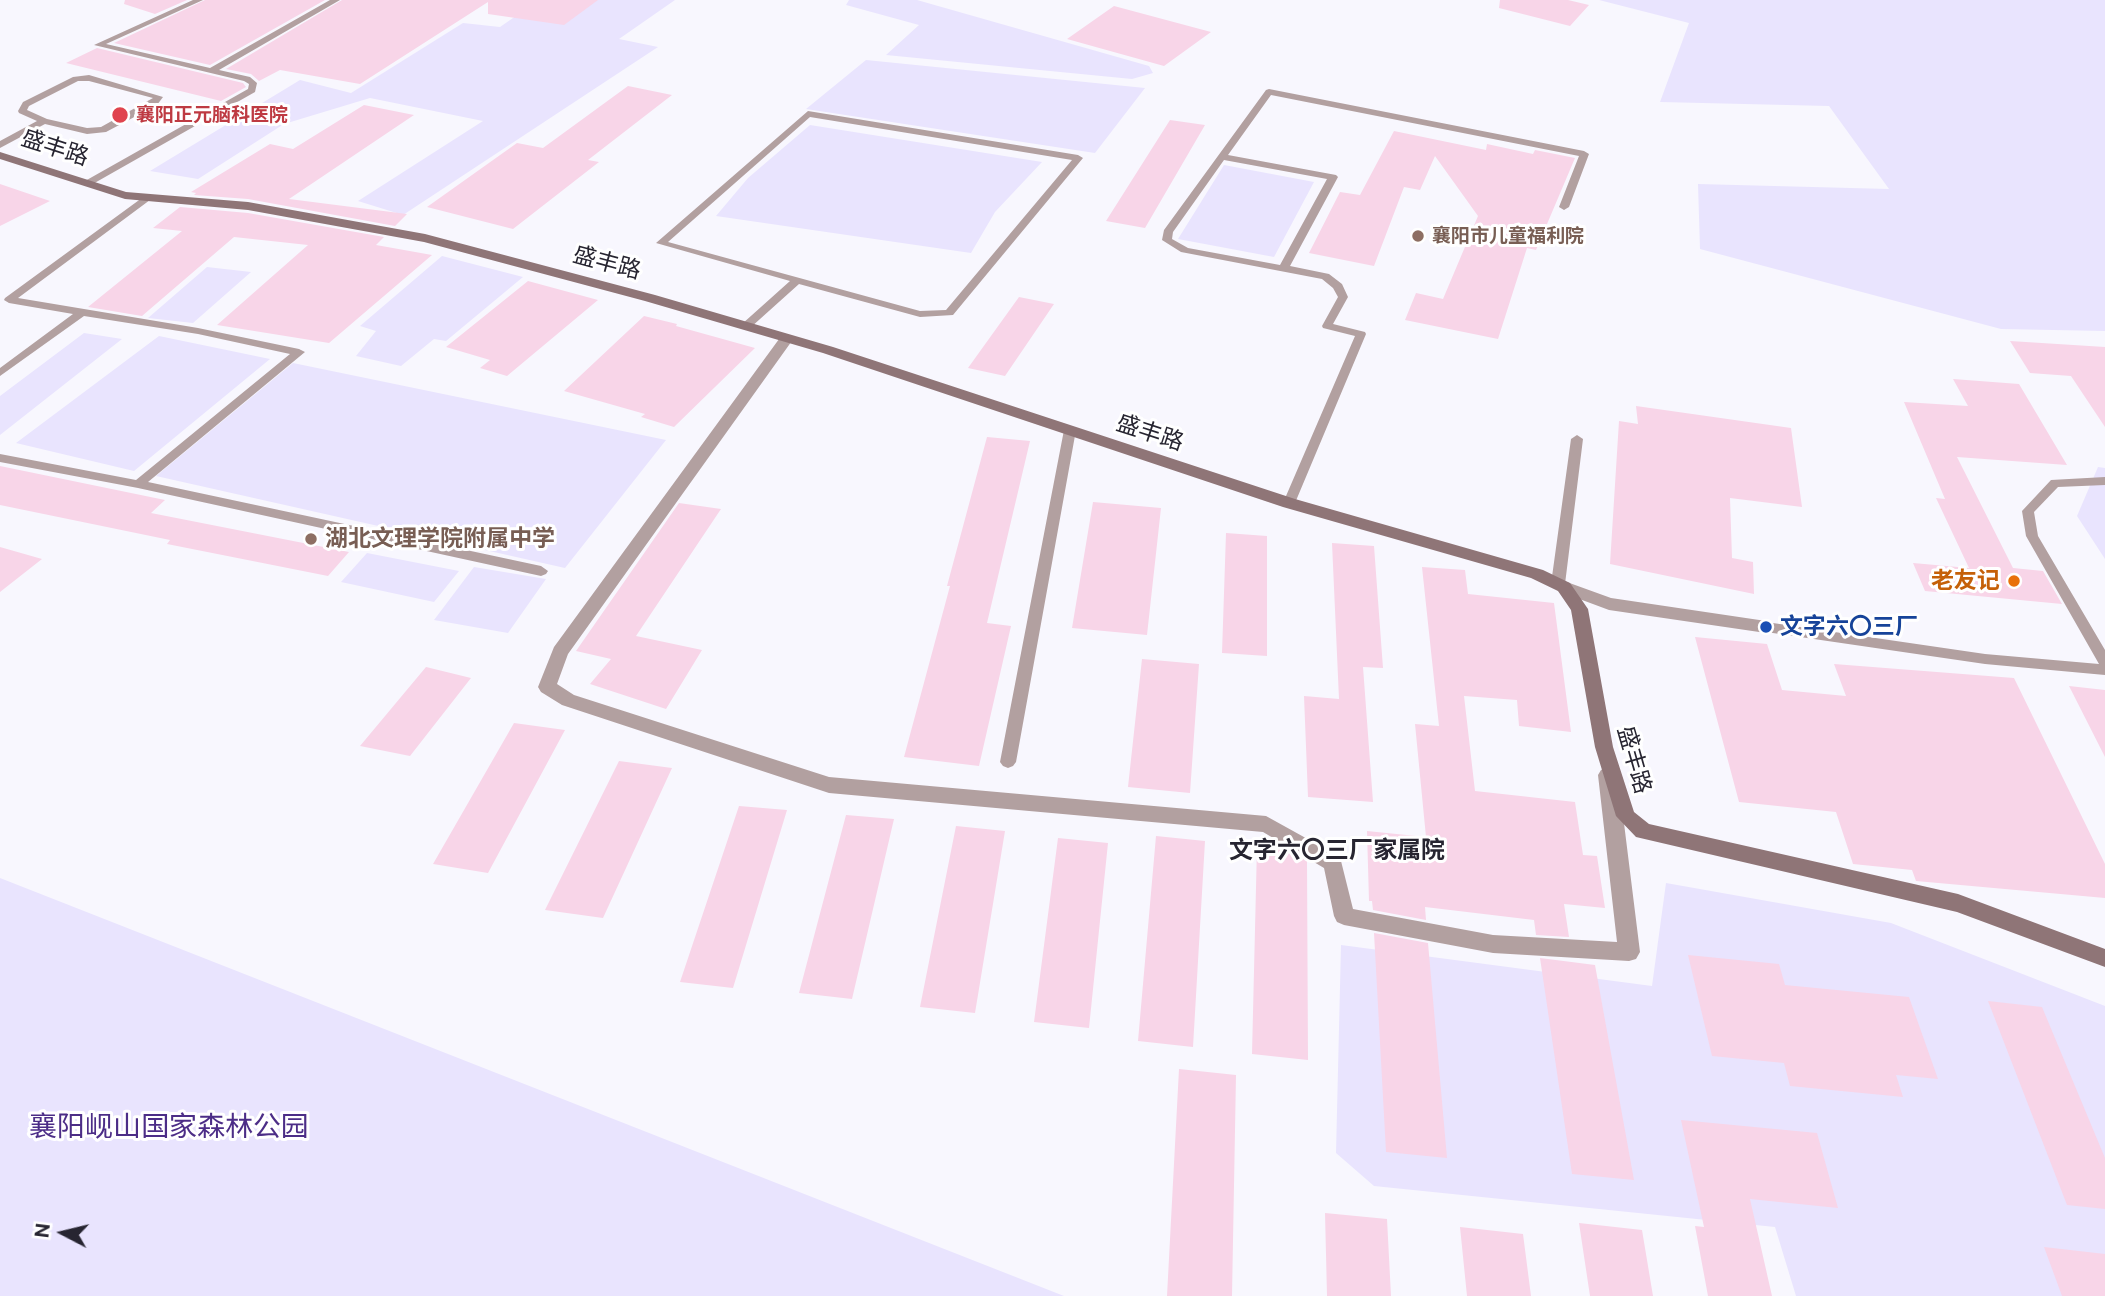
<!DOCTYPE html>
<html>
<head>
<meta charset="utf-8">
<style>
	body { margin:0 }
	#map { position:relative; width:2105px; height:1296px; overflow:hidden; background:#f8f7fe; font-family:"Public Sans",sans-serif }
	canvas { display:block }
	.north { position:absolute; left:28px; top:1198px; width:70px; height:70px; -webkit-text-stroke:5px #fff; paint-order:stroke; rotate:277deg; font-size:19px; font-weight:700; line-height:28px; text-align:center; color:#272531 }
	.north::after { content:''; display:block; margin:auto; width:24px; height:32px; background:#272531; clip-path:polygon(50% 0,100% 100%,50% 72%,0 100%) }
</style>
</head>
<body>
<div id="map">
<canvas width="2105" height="1296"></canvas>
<div class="north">N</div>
</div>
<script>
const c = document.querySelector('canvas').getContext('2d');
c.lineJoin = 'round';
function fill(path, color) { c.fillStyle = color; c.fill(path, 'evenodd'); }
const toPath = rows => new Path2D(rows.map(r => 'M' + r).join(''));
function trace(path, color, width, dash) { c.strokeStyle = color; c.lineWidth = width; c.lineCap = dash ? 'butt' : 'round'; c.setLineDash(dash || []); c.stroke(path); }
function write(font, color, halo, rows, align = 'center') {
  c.font = font + ' "Public Sans","Noto Sans SC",sans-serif'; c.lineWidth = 6; c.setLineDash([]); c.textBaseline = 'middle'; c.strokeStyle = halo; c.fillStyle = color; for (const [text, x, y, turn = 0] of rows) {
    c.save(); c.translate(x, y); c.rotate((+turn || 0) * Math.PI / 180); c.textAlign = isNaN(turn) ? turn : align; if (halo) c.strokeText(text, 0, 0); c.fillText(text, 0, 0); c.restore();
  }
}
fill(toPath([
	[539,0,675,0,619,39,658,47,403,215,358,201,483,121,370,98,284,124,198,179,150,171,300,80,351,93,463,23,500,27],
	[849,0,917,0,1149,66,1153,73,1132,79,886,55,919,25,846,5],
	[1599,0,2105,0,2105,331,2001,329,1700,249,1698,184,1889,189,1829,106,1660,102,1689,23],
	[866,60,1145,88,1095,153,806,109],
	[810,125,1042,162,995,212,971,253,716,216,748,178],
	[1224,165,1314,182,1274,257,1178,239],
	[442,256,523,277,446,341,434,339,401,366,356,356,376,331,360,326],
	[207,267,251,272,193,323,148,318],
	[84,333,122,339,0,435,0,396],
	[159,336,270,359,134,471,16,443],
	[293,363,666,440,565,568,156,476],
	[2098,467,2105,468,2105,559,2077,516],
	[367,553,459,571,434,602,341,582],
	[474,567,546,579,508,633,434,620],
	[0,878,1064,1296,0,1296],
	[1666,883,1891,923,2105,1006,2105,1296,1796,1296,1775,1227,1374,1186,1336,1153,1341,945,1652,986]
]), '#e9e4fe');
fill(toPath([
	[125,0,187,0,155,14,124,4],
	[205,0,325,0,210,65,114,43],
	[342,0,598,0,564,25,488,14,488,2,360,84,280,70,259,81,251,74,226,69],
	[1500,0,1568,0,1589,5,1570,26,1499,8],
	[1114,6,1211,32,1164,66,1067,39],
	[97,48,243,83,246,87,221,101,66,63],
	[628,86,672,95,588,160,599,162,513,229,427,207,517,143,543,148],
	[364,105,414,115,289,199,407,214,395,226,248,199,194,195,196,193,191,192,270,144,293,149],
	[1170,120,1205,125,1145,228,1106,221],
	[1394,131,1486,150,1487,144,1533,154,1535,150,1575,158,1536,250,1527,248,1498,339,1405,320,1416,293,1443,299,1478,216,1435,156,1420,190,1404,187,1374,266,1309,253,1340,192,1360,195],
	[0,184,50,201,0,226],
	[180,207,248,213,384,237,376,245,432,255,329,343,217,325,308,245,234,237,142,316,88,307,182,231,153,228],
	[528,281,598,300,507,376,480,368,490,360,446,347],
	[1019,297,1054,304,1005,376,968,368],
	[644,316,677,324,676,326,755,348,674,427,641,417,645,414,564,391],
	[2010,341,2105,347,2105,427,2071,376,2030,373],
	[1953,379,2019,384,2067,465,1957,457,2013,568,2043,571,2062,604,1925,591,1913,563,1969,568,1936,498,1945,499,1904,402,1968,406],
	[1636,406,1791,428,1802,507,1730,498,1732,558,1753,562,1754,594,1610,564,1619,421,1638,424],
	[987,437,1030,441,987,623,1011,626,979,766,904,757,950,586,947,586],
	[0,466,165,500,151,513,349,552,328,576,167,544,170,540,0,505],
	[1093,502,1161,508,1147,635,1072,628],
	[679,503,721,509,636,636,702,650,666,709,590,684,611,659,576,651],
	[1226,533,1267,536,1267,656,1222,653],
	[1332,543,1374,546,1383,668,1363,667,1373,802,1308,797,1304,696,1339,699],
	[0,547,42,559,0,592],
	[1422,567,1465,570,1468,594,1554,603,1571,732,1519,726,1517,700,1464,696,1475,791,1575,802,1583,855,1597,856,1605,908,1564,904,1569,937,1536,935,1534,920,1425,907,1426,920,1373,910,1372,901,1369,901,1367,831,1426,837,1415,724,1439,726],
	[1695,637,1767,644,1782,690,1846,696,1834,664,2014,678,2105,864,2105,898,1916,881,1912,870,1853,864,1836,812,1739,802],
	[1142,659,1199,664,1190,793,1128,787],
	[426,667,471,678,410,756,360,746],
	[2069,686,2105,690,2105,757],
	[514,723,565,730,488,873,433,864],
	[619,761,672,768,603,918,545,910],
	[739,806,787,810,733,988,680,982],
	[846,815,894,819,852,999,799,993],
	[956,826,1005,831,975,1013,920,1007],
	[1156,836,1205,841,1193,1047,1138,1041],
	[1058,838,1108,843,1089,1028,1034,1022],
	[1257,846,1287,849,1307,861,1308,1060,1252,1054],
	[1374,933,1428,943,1447,1158,1386,1152],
	[1688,955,1779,964,1785,985,1909,997,1938,1079,1896,1075,1903,1097,1790,1086,1784,1063,1712,1056],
	[1540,958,1595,965,1634,1180,1572,1174],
	[1988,1001,2042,1007,2105,1158,2105,1209,2067,1205],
	[1179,1069,1236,1075,1232,1296,1167,1296],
	[1681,1120,1817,1133,1838,1208,1750,1199,1772,1296,1708,1296,1695,1226,1704,1227],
	[1325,1213,1387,1219,1391,1296,1327,1296],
	[1579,1223,1642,1230,1653,1296,1590,1296],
	[1460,1227,1523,1234,1531,1296,1467,1296],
	[2044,1247,2105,1254,2105,1296,2062,1296]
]), '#f8d5e8');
fill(toPath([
	[193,0,203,0,106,44,210,68,330,0,340,0,219,70,250,77,257,83,255,92,91,185,85,185,85,181,248,89,249,84,244,81,94,45,193,0],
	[89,75,163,97,157,105,106,132,87,134,45,124,0,148,0,141,37,121,19,113,18,111,23,102,73,77,89,75],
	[78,81,89,81,153,98,101,127,87,128,47,119,27,110,29,106,78,81],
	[1269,89,1584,151,1589,154,1569,207,1564,210,1559,207,1579,156,1271,95,1228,155,1336,175,1338,177,1290,266,1329,274,1342,284,1348,297,1333,324,1365,332,1366,334,1295,503,1289,507,1283,503,1355,336,1323,328,1322,326,1338,297,1333,288,1322,279,1181,252,1162,240,1164,230,1266,90,1269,89],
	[1224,160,1327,179,1280,265,1188,248,1172,239,1173,232,1224,160],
	[808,111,1078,155,1083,158,953,315,920,317,799,284,750,328,742,328,742,324,790,281,656,243,808,111],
	[810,117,1072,160,946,310,920,311,668,242,810,117],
	[146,195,154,197,18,298,198,328,299,349,305,352,148,482,541,566,548,571,546,574,541,576,138,488,0,462,0,454,136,480,290,354,198,334,84,316,0,376,0,368,73,314,9,303,4,300,5,298,146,195],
	[1070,426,1076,430,1016,762,1013,766,1008,768,1003,766,1000,762,1064,430,1070,426],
	[1577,435,1583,439,1565,584,1558,589,1551,584,1571,439,1577,435],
	[2105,477,2105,485,2058,487,2034,512,2038,536,2105,650,2105,675,1985,664,1766,632,1759,627,1766,622,1985,654,2099,664,2026,536,2022,511,2051,480,2105,477]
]), '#b2a0a0');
fill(toPath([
	[787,334,794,338,568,654,557,684,574,695,829,777,1266,816,1340,857,1353,909,1493,935,1617,942,1598,775,1601,770,1608,767,1615,770,1618,775,1640,952,1636,959,1629,961,1493,953,1344,925,1337,922,1334,916,1324,868,1263,832,829,793,562,705,541,692,538,687,554,647,782,335,787,334],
	[1564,581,1611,598,1766,621,1775,627,1766,633,1609,610,1558,591,1556,587,1558,583,1564,581]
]), '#b2a0a0');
fill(toPath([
	[0,152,126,192,248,202,425,234,655,295,833,347,1295,499,1543,570,1570,583,1588,609,1613,747,1634,812,1649,824,1958,894,2105,949,2105,967,1957,912,1636,837,1616,816,1595,747,1571,610,1558,591,1531,578,1283,507,823,353,645,301,424,242,248,210,125,199,0,159,0,152]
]), '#8f7577');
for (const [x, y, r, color] of [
	[120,115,9,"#e0444e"],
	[1418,236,7,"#8d6e63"],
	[311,539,7,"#8d6e63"],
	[2014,581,7,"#e8710a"],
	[1766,627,7,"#1a4fb4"]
]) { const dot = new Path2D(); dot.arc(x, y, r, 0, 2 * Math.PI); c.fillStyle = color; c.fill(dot); trace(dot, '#fff', 2.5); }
write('bold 19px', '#be3a42', '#fff', [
	["襄阳正元脑科医院",136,115]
], 'left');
write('bold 19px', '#785e54', '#fff', [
	["襄阳市儿童福利院",1432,236]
], 'left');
write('23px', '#272531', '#fff', [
	["盛丰路",55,148,18],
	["盛丰路",607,263,15],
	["盛丰路",1150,433,18],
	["盛丰路",1634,760,74]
]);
write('bold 23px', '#785e54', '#fff', [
	["湖北文理学院附属中学",325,539]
], 'left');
write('bold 23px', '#c56008', '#fff', [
	["老友记",2000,581]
], 'right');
write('bold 23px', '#164399', '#fff', [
	["文字六〇三厂",1780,627]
], 'left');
write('bold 24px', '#272531', '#fff', [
	["文字六〇三厂家属院",1337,851]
]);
write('28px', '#4c2d87', '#fff', [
	["襄阳岘山国家森林公园",169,1127]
]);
</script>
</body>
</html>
